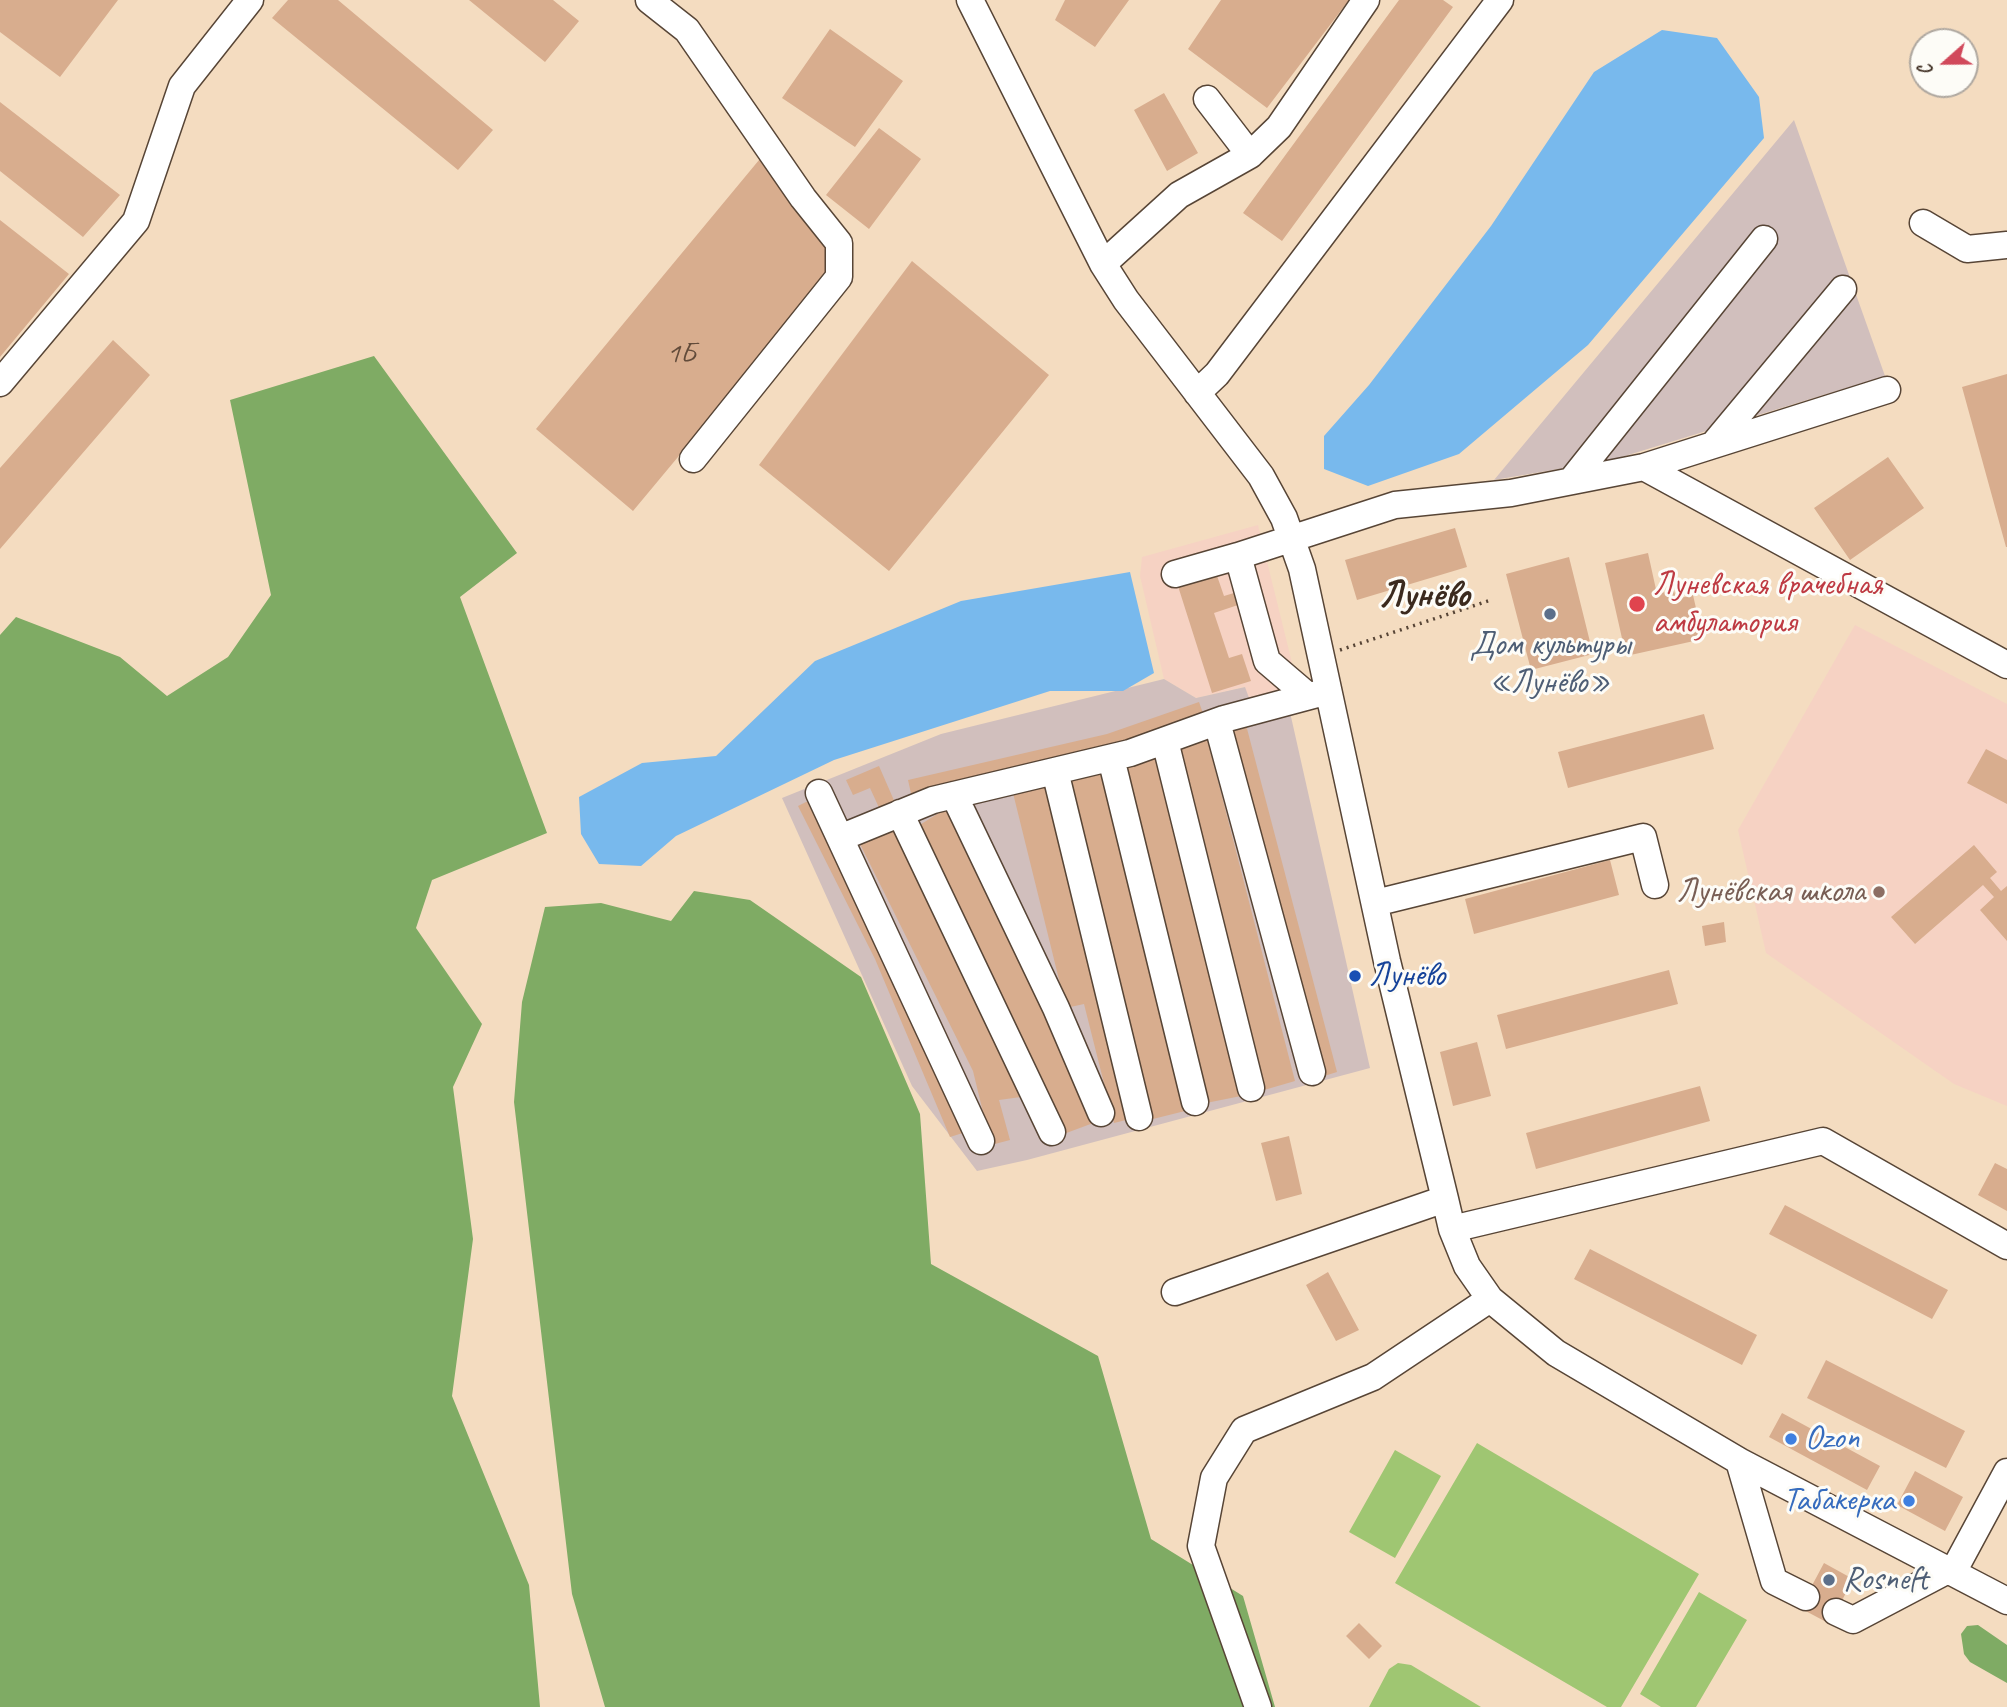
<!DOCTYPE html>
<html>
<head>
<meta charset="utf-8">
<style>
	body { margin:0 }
	#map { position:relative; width:2007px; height:1707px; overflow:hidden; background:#f4dcc0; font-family:Caveat,sans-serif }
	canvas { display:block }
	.north { position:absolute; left:1909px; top:28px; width:70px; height:70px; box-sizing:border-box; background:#fdfcf7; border:2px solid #afa8a0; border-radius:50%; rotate:249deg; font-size:19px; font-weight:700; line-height:28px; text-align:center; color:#3b2a1e }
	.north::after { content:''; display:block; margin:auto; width:24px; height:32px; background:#d1495b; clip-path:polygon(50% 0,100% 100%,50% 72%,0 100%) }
</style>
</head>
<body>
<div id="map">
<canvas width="2007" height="1707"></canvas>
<div class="north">С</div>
</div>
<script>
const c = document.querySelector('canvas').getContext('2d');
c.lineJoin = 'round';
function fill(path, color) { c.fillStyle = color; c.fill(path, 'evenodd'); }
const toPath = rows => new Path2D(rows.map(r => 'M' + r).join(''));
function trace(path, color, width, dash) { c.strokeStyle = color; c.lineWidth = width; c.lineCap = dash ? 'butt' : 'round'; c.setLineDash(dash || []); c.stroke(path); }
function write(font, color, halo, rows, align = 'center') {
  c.font = font + ' Caveat,sans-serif'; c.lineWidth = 6; c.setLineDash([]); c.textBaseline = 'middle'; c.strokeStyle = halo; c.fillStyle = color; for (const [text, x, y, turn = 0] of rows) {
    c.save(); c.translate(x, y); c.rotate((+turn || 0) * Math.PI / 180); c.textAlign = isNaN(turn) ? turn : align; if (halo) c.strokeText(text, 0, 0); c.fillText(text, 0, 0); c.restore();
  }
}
fill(toPath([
	[1258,525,1295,675,1285,690,1252,706,1244,687,1196,698,1164,679,1140,576,1142,557],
	[1855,625,2007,704,2007,1106,1954,1084,1766,953,1738,830]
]), '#f6d2c3');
fill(toPath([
	[1794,120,1885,376,1612,460,1494,480],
	[1164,679,1196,698,1245,687,1252,706,1285,690,1370,1068,1027,1160,977,1171,912,1086,782,798,941,734]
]), '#d1bfbd');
fill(toPath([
	[1477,1443,1699,1574,1621,1707,1607,1707,1395,1583],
	[1395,1450,1441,1476,1395,1558,1349,1532],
	[1699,1592,1747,1620,1696,1707,1661,1707,1640,1694],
	[1398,1663,1411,1665,1481,1707,1369,1707,1389,1669]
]), '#9fc672');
fill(toPath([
	[374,356,517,553,460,597,547,833,432,880,416,928,482,1024,453,1087,473,1239,452,1396,529,1585,540,1707,0,1707,0,635,16,617,120,657,167,696,228,657,271,595,230,400],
	[694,891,750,900,861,977,920,1114,931,1264,1098,1356,1151,1539,1243,1596,1275,1707,605,1707,572,1594,514,1102,522,1002,545,907,601,903,671,921],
	[1978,1625,2007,1645,2007,1683,1970,1662,1964,1654,1961,1634,1967,1626]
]), '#7fab64');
fill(toPath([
	[1662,30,1717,38,1759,97,1764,138,1588,345,1459,454,1368,486,1324,469,1324,436,1369,385,1491,226,1594,72],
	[1130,572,1154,673,1123,691,1050,691,834,760,676,836,641,866,599,864,581,834,579,797,642,763,716,756,815,661,961,601]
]), '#78b9ed');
fill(toPath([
	[0,0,118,0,60,77,0,32],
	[288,0,338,0,493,130,458,170,272,18],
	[469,0,553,0,579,21,545,62],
	[1065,0,1129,0,1095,47,1055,20],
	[1221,0,1349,0,1267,108,1188,49],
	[1399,0,1443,0,1453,7,1282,241,1243,213],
	[830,29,903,81,855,147,782,98],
	[1164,93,1198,153,1167,171,1134,110],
	[0,102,120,195,83,237,0,171],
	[879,128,921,159,869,229,826,195],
	[764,154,831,245,827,278,633,511,536,429],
	[0,220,69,274,0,357],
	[912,261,1049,375,889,571,759,465],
	[113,340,150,375,0,549,0,468],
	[2007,374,2007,547,2006,547,1962,387],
	[1888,457,1924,508,1850,560,1814,508],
	[1455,528,1467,567,1357,600,1345,560],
	[1648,553,1657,594,1674,590,1676,599,1693,595,1703,639,1626,656,1605,563],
	[1569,557,1593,654,1531,670,1506,574],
	[1215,570,1224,596,1234,593,1238,605,1214,613,1229,658,1242,654,1251,681,1212,693,1177,583],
	[1199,702,1205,719,912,798,908,780,1107,734],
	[1704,714,1714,749,1568,788,1558,752],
	[1245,721,1337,1072,1321,1077,1227,726],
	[1207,738,1295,1081,1264,1090,1176,746],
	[1986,749,2007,760,2007,804,1967,783],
	[1157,755,1241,1096,1206,1103,1122,766],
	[879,766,896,805,881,812,870,788,853,795,846,780],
	[1105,773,1185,1111,1153,1119,1070,781],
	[1048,784,1130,1119,1114,1123,1084,1004,1066,1008,1013,793],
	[814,798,966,1132,950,1137,875,959,798,806],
	[947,808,1096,1122,1061,1135,1023,1041,918,826],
	[891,823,1028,1096,999,1100,1010,1140,991,1145,973,1071,858,840],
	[1974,845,1997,872,1990,878,2001,891,2007,886,2007,941,1980,910,1994,897,1983,885,1915,944,1891,917],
	[1610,860,1619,895,1474,934,1465,899],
	[1724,922,1726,942,1705,946,1702,926],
	[1669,970,1678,1004,1506,1049,1497,1015],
	[1477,1042,1491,1096,1453,1106,1440,1052],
	[1700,1086,1710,1121,1536,1169,1526,1133],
	[1289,1136,1302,1194,1276,1201,1261,1143],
	[1995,1163,2007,1169,2007,1211,1978,1195],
	[1785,1205,1948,1290,1932,1319,1769,1234],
	[1590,1249,1757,1335,1742,1365,1574,1279],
	[1328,1272,1359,1330,1336,1341,1306,1285],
	[1826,1360,1965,1431,1946,1468,1807,1398],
	[1782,1413,1880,1466,1867,1490,1769,1437],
	[1915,1471,1963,1497,1945,1531,1897,1505],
	[1824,1563,1853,1579,1830,1624,1800,1608],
	[1359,1623,1382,1646,1369,1659,1346,1636]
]), '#d8ad8e');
const minor = toPath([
	[649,0,687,30,803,198,839,243,839,277,693,459],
	[970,0,1103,264,1126,300,1261,476,1284,518,1302,569,1387,961,1445,1199,1452,1229,1467,1266,1490,1299,1556,1353,1739,1461,2007,1601],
	[1207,99,1250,155],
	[1923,223,1967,249,2007,245],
	[1103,264,1179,195,1250,155,1279,127,1366,0],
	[0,383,136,221,182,86,250,0],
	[1197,393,1217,374,1500,0],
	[1713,445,1843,289],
	[1644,467,1887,390],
	[1571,481,1764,239],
	[1175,574,1238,556],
	[1308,696,1267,661,1238,556,1395,505,1511,493,1644,467,2007,665],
	[1217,722,1312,1072],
	[1165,741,1251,1088],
	[1111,758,1195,1102],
	[1055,771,1139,1117],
	[819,793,981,1141],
	[954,795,1056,1008,1101,1113],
	[900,813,1052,1132],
	[840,838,933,800,1130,753,1224,719,1321,693],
	[1375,903,1643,837,1655,885],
	[1452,1229,1823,1141,2007,1246],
	[1175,1292,1445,1199],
	[1739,1461,1774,1581,1806,1597],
	[1953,1572,2007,1472],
	[1836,1612,1853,1620,1948,1570],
	[1258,1707,1201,1546,1214,1478,1244,1430,1373,1377,1490,1299]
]);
trace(minor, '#574536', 29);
trace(toPath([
	[1340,650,1491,600]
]), '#574536', 3.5, [2, 5]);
trace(minor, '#fff', 26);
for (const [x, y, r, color] of [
	[1637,604,9,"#e0444e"],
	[1550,614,7,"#5c6f8a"],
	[1879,892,7,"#8d6e63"],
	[1355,976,7,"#1a4fb4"],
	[1791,1439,7,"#3f7fe0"],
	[1909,1501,7,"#3f7fe0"],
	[1829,1580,7,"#5c6f8a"]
]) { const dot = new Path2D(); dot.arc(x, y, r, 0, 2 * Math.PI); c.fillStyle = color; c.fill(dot); trace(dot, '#fdfcf7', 2.5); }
write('30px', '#624b3a', null, [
	["1Б",681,354]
]);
write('33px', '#be3a42', '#fdfcf7', [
	["Луневская врачебная",1653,585],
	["амбулатория",1653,623]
], 'left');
write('33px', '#4e5e75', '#fdfcf7', [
	["Дом культуры",1550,645],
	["«Лунёво»",1550,683],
	["Rosneft",1843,1580,"left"]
]);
write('33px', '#785e54', '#fdfcf7', [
	["Лунёвская школа",1865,892]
], 'right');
write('33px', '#164399', '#fdfcf7', [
	["Лунёво",1369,976]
], 'left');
write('33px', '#366cbe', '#fdfcf7', [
	["Ozon",1805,1439],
	["Табакерка",1895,1501,"right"]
], 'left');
write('bold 37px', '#3b2a1e', '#fdfcf7', [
	["Лунёво",1424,596]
]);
</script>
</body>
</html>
